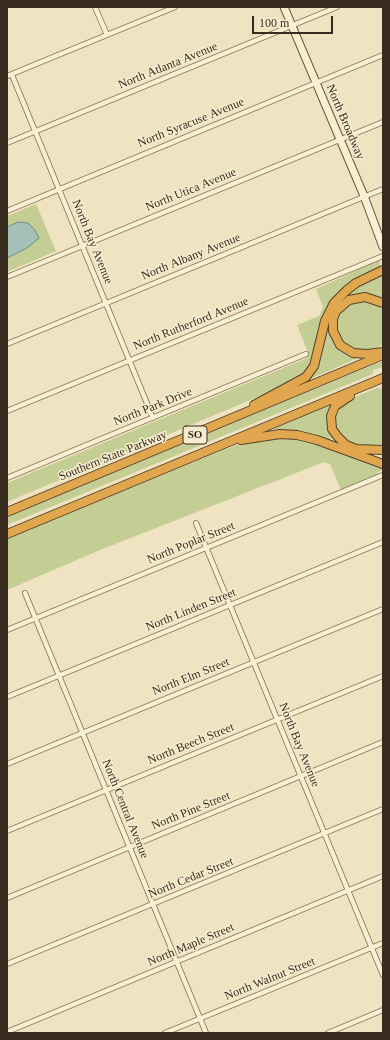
<!DOCTYPE html>
<html>
<head>
<meta charset="utf-8">
<style>
	body { margin:0 }
	#map { position:relative; width:390px; height:1040px; overflow:hidden; background:#efe3c1; font-family:Georgia,serif }
	canvas { display:block }
	.frame { position:absolute; inset:0; border:8px solid #382b1d; pointer-events:none }
	.scale { position:absolute; left:252px; top:16px; width:81px; height:18px; box-sizing:border-box; border:2px solid #382b1d; border-top:0; padding-left:5px; font-size:12px; line-height:14px; white-space:nowrap; color:#382b1d; -webkit-text-stroke:3px #f6edd0; paint-order:stroke }
</style>
</head>
<body>
<div id="map">
<canvas width="390" height="1040"></canvas>
<div class="frame"></div>
<div class="scale">100 m</div>
</div>
<script>
const c = document.querySelector('canvas').getContext('2d');
c.lineJoin = 'round';
function fill(path, color) { c.fillStyle = color; c.fill(path, 'evenodd'); }
const toPath = rows => new Path2D(rows.map(r => 'M' + r).join(''));
function trace(path, color, width, dash) { c.strokeStyle = color; c.lineWidth = width; c.lineCap = dash ? 'butt' : 'round'; c.setLineDash(dash || []); c.stroke(path); }
function write(font, color, halo, rows, align = 'center') {
  c.font = font + ' Georgia,serif'; c.lineWidth = 3; c.setLineDash([]); c.textBaseline = 'middle'; c.strokeStyle = halo; c.fillStyle = color; for (const [text, x, y, turn = 0] of rows) {
    c.save(); c.translate(x, y); c.rotate((+turn || 0) * Math.PI / 180); c.textAlign = isNaN(turn) ? turn : align; if (halo) c.strokeText(text, 0, 0); c.fillText(text, 0, 0); c.restore();
  }
}
fill(toPath([
	[36,204,56,251,7,272,7,216],
	[377,261,380,261,380,268,335,298,310,368,298,380,7,502,7,483,305,359,309,355,297,325,319,316,323,307,316,289],
	[383,274,383,299,366,293,353,294,341,300,335,307,330,319,330,331,334,342,341,349,358,358,308,380,307,378,313,373,320,360,328,319,334,306,351,289],
	[361,298,383,305,383,345,373,349,361,351,347,346,338,337,335,325,337,313,346,303],
	[383,361,383,367,373,370,373,374,7,525,7,515],
	[379,387,380,389,383,387,383,447,358,446,344,439,336,431,332,421,336,409,343,402],
	[329,405,332,406,333,435,329,442,277,431,275,428],
	[281,436,314,441,383,468,382,470,378,472,378,475,341,490,330,464,324,462,100,550,7,590,7,538,226,449,254,439]
]), '#c4cd94');
const water = toPath([
	[18,222,28,223,35,230,39,238,27,248,7,258,7,227,18,222]
]);
fill(water, '#a3c1b9');
trace(water, '#6a8f87', 1);
const street = toPath([
	[95,7,107,35],
	[12,75,153,418],
	[7,76,175,7],
	[7,143,337,7],
	[7,211,383,55],
	[7,277,383,122],
	[7,344,383,189],
	[7,411,383,256],
	[7,478,306,354],
	[196,523,383,975],
	[25,593,206,1033],
	[7,630,383,475],
	[7,697,383,542],
	[7,764,383,609],
	[7,831,383,676],
	[7,898,383,742],
	[7,964,383,809],
	[7,1032,383,876],
	[165,1033,383,943],
	[328,1033,383,1010]
]);
const secondary = toPath([
	[284,7,364,196,383,247]
]);
const highway = toPath([
	[383,303,365,297,349,300,336,311,333,319,333,331,340,345,353,353,368,354,383,352],
	[350,396,335,406,331,416,332,429,337,436,346,445,356,449,383,450],
	[254,405,306,377,314,366,325,321,334,303,347,290,356,283,383,270],
	[241,440,280,434,297,435,317,440,383,464],
	[7,512,383,355],
	[7,534,383,378]
]);
trace(street, '#887458', 6);
trace(secondary, '#6a553b', 9);
trace(highway, '#56422c', 10);
trace(street, '#f9f0d4', 4.5);
trace(secondary, '#f9f0d4', 7);
trace(highway, '#e1a74f', 8);
for (const [x, y, w] of [
	[195,435,24]
]) { const box = new Path2D(); box.roundRect(x - w / 2, y - 9, w, 18, 3); c.fillStyle = '#f6edd0'; c.fill(box); trace(box, '#382b1d', 1); }
write('bold 11px', '#382b1d', null, [
	["SO",195,435]
]);
write('12px', '#382b1d', '#f6edd0', [
	["North Atlanta Avenue",168,66,-22],
	["North Broadway",345,122,67],
	["North Syracuse Avenue",191,123,-22],
	["North Utica Avenue",191,190,-22],
	["North Bay Avenue",92,242,68],
	["North Albany Avenue",191,257,-22],
	["North Rutherford Avenue",191,324,-22],
	["North Park Drive",153,407,-22],
	["Southern State Parkway",113,456,-22],
	["North Poplar Street",191,543,-22],
	["North Linden Street",191,610,-22],
	["North Elm Street",191,677,-22],
	["North Beech Street",191,744,-22],
	["North Bay Avenue",299,745,68],
	["North Central Avenue",125,809,68],
	["North Pine Street",191,811,-22],
	["North Cedar Street",191,878,-22],
	["North Maple Street",191,945,-23],
	["North Walnut Street",270,979,-22]
]);
</script>
</body>
</html>
